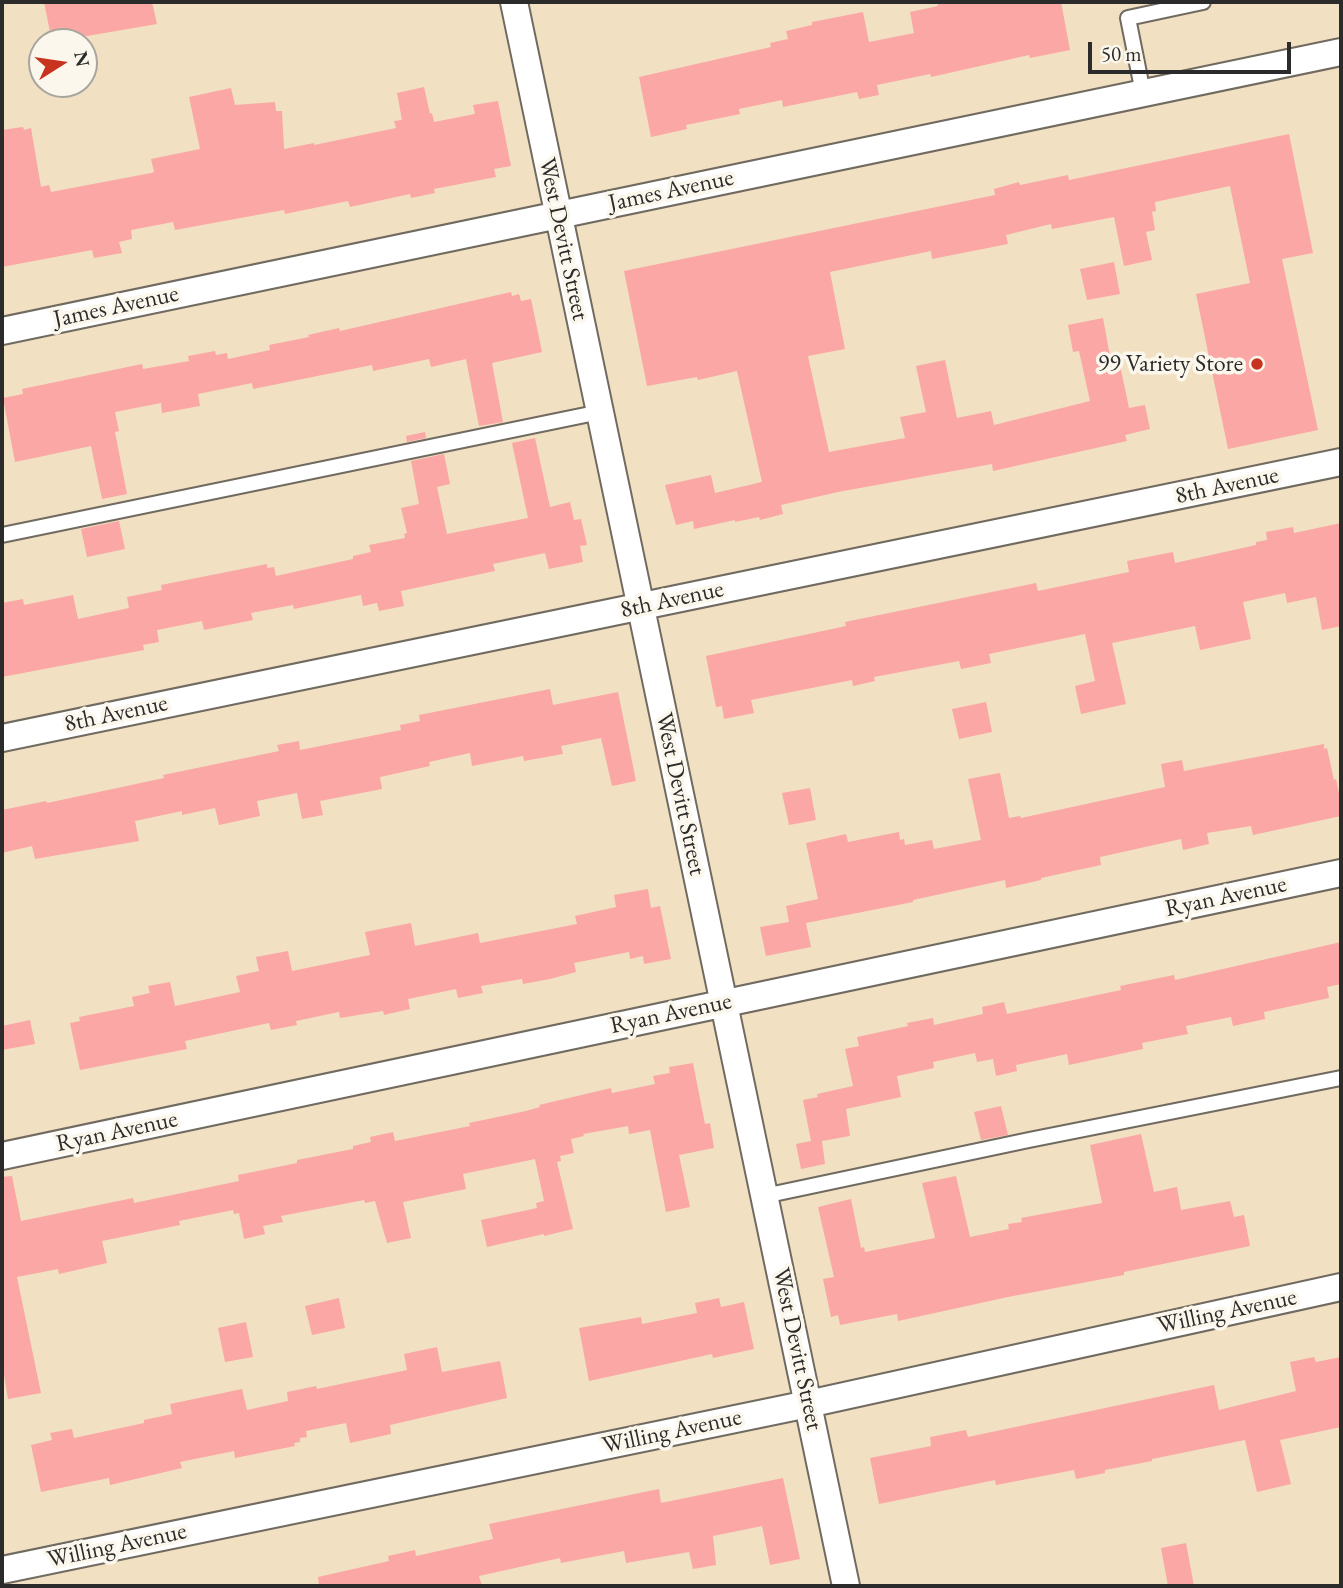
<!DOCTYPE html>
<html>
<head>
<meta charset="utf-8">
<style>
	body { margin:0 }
	#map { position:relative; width:1343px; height:1588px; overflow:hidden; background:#f1e0c2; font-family:"EB Garamond",serif }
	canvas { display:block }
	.frame { position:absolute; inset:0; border:4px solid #2b2b2b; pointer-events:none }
	.north { position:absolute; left:28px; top:28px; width:70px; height:70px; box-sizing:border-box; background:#fbf7ec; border:2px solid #a8a59f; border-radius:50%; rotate:78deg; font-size:19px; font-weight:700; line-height:28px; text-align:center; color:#2b2b2b }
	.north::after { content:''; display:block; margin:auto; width:24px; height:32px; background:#c8321e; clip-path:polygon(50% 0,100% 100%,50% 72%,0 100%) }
	.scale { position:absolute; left:1088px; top:42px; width:203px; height:32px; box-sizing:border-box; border:4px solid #2b2b2b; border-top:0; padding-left:9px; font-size:21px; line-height:24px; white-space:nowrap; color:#2b2b2b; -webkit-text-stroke:5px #fbf7ec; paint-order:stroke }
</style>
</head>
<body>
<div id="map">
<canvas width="1343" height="1588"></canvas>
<div class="frame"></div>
<div class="north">N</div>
<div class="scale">50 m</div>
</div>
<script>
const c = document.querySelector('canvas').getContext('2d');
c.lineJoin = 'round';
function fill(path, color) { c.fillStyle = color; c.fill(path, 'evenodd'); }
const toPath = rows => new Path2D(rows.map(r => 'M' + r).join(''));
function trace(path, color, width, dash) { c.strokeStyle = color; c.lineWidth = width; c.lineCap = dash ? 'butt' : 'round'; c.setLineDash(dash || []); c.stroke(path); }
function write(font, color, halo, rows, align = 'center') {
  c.font = font + ' "EB Garamond",serif'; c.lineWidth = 7; c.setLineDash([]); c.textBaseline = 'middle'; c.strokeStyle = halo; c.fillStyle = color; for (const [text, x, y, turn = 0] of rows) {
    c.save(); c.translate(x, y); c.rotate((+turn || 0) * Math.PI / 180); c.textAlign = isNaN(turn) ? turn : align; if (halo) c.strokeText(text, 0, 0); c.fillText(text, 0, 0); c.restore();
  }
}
fill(toPath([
	[44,2,152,2,157,24,52,42],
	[937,2,1061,2,1070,50,1030,58,1029,55,931,77,930,74,877,85,879,95,859,99,857,92,783,107,782,100,739,109,740,114,686,125,687,129,651,137,639,77,771,47,770,43,788,39,786,31,812,25,812,22,863,12,869,42,914,33,910,12,938,6],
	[424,87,430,114,432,113,434,122,475,114,473,105,498,101,511,166,494,169,496,177,434,189,435,193,411,198,410,194,350,207,348,201,285,214,284,210,175,230,173,222,131,230,132,239,119,242,122,253,94,258,92,250,2,267,2,130,23,127,24,130,31,128,41,187,49,185,51,192,151,173,154,172,151,159,200,149,189,97,231,88,235,105,275,102,276,111,282,111,284,149,314,143,314,145,396,128,394,121,402,120,397,93],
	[1289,134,1313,253,1282,259,1318,430,1228,449,1196,294,1250,283,1230,186,1155,202,1156,211,1152,212,1155,230,1146,232,1152,260,1124,266,1114,217,1052,229,1051,224,1006,235,1008,244,932,259,931,251,830,272,845,349,808,356,829,452,905,438,900,417,926,412,916,366,945,360,957,418,991,411,994,425,1090,401,1079,351,1073,352,1068,325,1103,318,1112,367,1120,365,1129,408,1145,405,1150,429,1125,435,1127,441,993,471,992,464,838,492,781,505,783,514,760,520,759,517,735,522,735,520,694,529,693,521,676,525,665,485,711,475,715,493,762,482,737,371,698,380,697,377,647,386,624,271,995,195,994,189,1019,182,1020,185,1068,175,1069,180],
	[1114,262,1120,294,1087,300,1080,269],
	[511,292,512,296,519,294,521,301,531,299,542,352,492,363,503,422,479,426,466,359,431,367,429,359,373,371,372,365,253,389,252,383,198,394,200,406,162,413,161,403,115,412,119,431,115,432,127,494,102,499,91,446,15,462,3,398,23,394,22,389,142,364,143,369,189,361,188,356,215,351,216,355,227,353,228,359,270,350,269,345,309,337,308,335,339,328,340,331],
	[425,432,426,438,407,442,406,436],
	[535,438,550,507,570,502,574,520,581,519,587,545,580,546,583,562,549,569,545,553,493,564,495,571,401,591,404,606,379,611,377,603,363,606,361,595,294,609,293,605,251,613,253,620,204,630,202,621,157,630,159,642,143,645,144,650,2,677,2,603,23,599,24,605,73,595,78,619,129,608,127,597,162,590,161,585,267,564,267,568,274,567,276,576,353,559,353,556,371,552,369,545,405,538,404,534,407,533,401,508,419,504,411,461,444,454,450,484,437,487,447,534,528,518,512,443],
	[119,521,125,549,87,557,81,529],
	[1341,523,1341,626,1322,630,1316,597,1287,603,1285,593,1243,602,1251,639,1200,650,1195,626,1112,643,1126,704,1081,714,1075,686,1095,681,1085,634,989,654,991,663,961,669,959,661,874,677,875,681,853,686,852,680,751,700,754,713,724,719,722,706,716,707,706,656,846,626,845,622,1036,583,1038,591,1129,572,1127,561,1173,552,1175,563,1256,545,1256,542,1267,540,1266,532,1293,527,1294,533],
	[550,689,553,705,618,692,636,781,612,786,601,738,561,746,563,754,524,761,523,756,472,766,470,753,429,762,430,766,380,777,382,789,320,801,323,815,302,819,297,793,257,801,260,816,219,825,215,808,182,815,182,811,135,821,139,841,35,859,32,846,2,853,2,810,46,801,47,803,164,778,163,775,279,751,277,745,299,741,300,750,401,730,400,725,420,721,419,715],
	[986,702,992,732,959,739,952,709],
	[1324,744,1324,749,1327,748,1334,780,1336,779,1341,803,1341,816,1253,835,1251,826,1207,833,1209,844,1183,850,1181,839,1100,857,1101,865,1041,878,1041,880,1006,888,1005,880,913,900,913,902,806,923,811,947,766,956,760,927,789,922,786,906,818,899,806,843,846,834,848,842,899,832,900,840,904,839,905,845,932,840,934,849,981,840,968,779,1000,773,1009,818,1020,816,1021,818,1165,787,1161,764,1182,760,1184,771],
	[810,788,816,820,789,825,782,793],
	[648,889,651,908,660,906,671,959,644,964,643,956,630,959,629,952,574,963,576,972,550,979,523,984,522,979,481,986,483,993,458,998,456,989,408,999,410,1009,384,1015,383,1011,340,1018,339,1012,296,1021,297,1025,271,1030,269,1023,185,1041,187,1049,80,1070,70,1023,80,1021,79,1017,134,1006,132,997,150,993,148,986,170,982,175,1006,240,992,236,976,259,971,256,957,288,951,292,971,370,955,365,932,411,923,415,946,478,933,480,943,577,924,575,916,616,907,614,895],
	[1341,942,1341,984,1327,987,1329,998,1264,1012,1265,1019,1233,1026,1231,1017,1186,1026,1188,1034,1142,1043,1143,1049,1069,1065,1067,1054,1016,1065,1017,1071,996,1076,993,1059,977,1062,975,1053,933,1062,934,1068,897,1076,901,1097,846,1109,850,1136,822,1141,825,1164,801,1169,796,1144,811,1141,803,1100,818,1097,817,1094,853,1086,845,1049,859,1046,857,1037,908,1026,907,1023,933,1018,934,1025,983,1014,982,1007,1004,1002,1007,1014,1121,990,1120,986,1174,975,1175,980],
	[30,1020,35,1044,2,1050,2,1026],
	[693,1063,705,1124,710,1123,714,1148,679,1155,690,1207,666,1212,650,1130,629,1134,628,1126,583,1134,584,1136,571,1139,574,1153,560,1156,561,1161,557,1162,573,1229,544,1236,544,1234,487,1247,481,1220,537,1208,536,1203,544,1201,535,1159,463,1174,466,1189,403,1202,411,1238,387,1243,375,1201,365,1203,364,1200,281,1216,283,1222,263,1226,265,1234,244,1239,239,1213,234,1214,233,1210,179,1221,180,1225,102,1241,107,1263,59,1274,58,1269,17,1277,41,1393,8,1399,2,1363,2,1177,12,1176,21,1221,133,1198,134,1203,239,1181,238,1175,297,1163,297,1160,353,1149,353,1146,371,1142,370,1137,393,1132,395,1141,470,1126,469,1123,526,1111,540,1107,539,1105,611,1088,612,1093,655,1084,653,1076,670,1073,669,1067],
	[1001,1106,1008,1135,981,1140,974,1112],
	[1141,1134,1154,1192,1177,1187,1181,1210,1230,1201,1234,1217,1244,1215,1250,1246,1124,1272,1124,1275,1008,1297,898,1321,897,1314,840,1325,838,1315,831,1317,823,1279,834,1277,818,1207,851,1199,861,1248,864,1247,865,1252,935,1238,922,1183,956,1176,970,1237,1009,1229,1008,1224,1022,1222,1021,1218,1102,1203,1090,1145],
	[339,1298,345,1328,312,1335,305,1306],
	[719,1298,721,1307,744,1302,754,1349,713,1358,712,1354,589,1381,579,1328,641,1317,642,1324,697,1313,695,1303],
	[246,1322,253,1357,225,1362,218,1328],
	[437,1347,442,1372,500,1361,507,1398,390,1425,391,1434,350,1443,346,1423,306,1431,307,1437,300,1438,300,1442,294,1443,295,1446,235,1458,234,1451,180,1462,182,1468,110,1485,109,1478,41,1492,31,1445,52,1440,50,1433,72,1429,74,1438,144,1423,144,1420,172,1414,170,1404,242,1389,247,1410,288,1401,287,1392,316,1386,317,1389,407,1370,404,1354],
	[1314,1357,1316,1362,1341,1357,1341,1427,1280,1440,1291,1484,1257,1492,1245,1440,1152,1459,1152,1461,1105,1470,1105,1473,1076,1479,1074,1470,996,1485,995,1480,879,1504,870,1458,931,1446,930,1437,966,1430,968,1437,1214,1385,1219,1410,1296,1391,1290,1362],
	[783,1478,800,1559,770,1565,762,1526,713,1536,716,1565,693,1569,689,1552,626,1563,624,1551,561,1563,560,1558,479,1576,482,1586,319,1586,318,1577,389,1561,388,1556,415,1550,416,1556,493,1539,489,1524,659,1489,661,1503],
	[1186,1543,1194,1586,1168,1586,1161,1548]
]), '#fba7a5');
const service = toPath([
	[1143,93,1128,18,1203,2],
	[2,535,600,412],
	[764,1196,1029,1140,1341,1078]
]);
const minor = toPath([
	[514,2,846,1586],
	[2,331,1341,52],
	[2,738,1341,462],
	[2,1156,1341,873],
	[2,1570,808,1404,1341,1287]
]);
trace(service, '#706a60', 18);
trace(minor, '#706a60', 30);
trace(service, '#fff', 14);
trace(minor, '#fff', 26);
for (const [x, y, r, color] of [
	[1257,364,7,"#c8321e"]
]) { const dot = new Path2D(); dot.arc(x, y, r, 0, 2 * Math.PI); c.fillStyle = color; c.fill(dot); trace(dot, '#fbf7ec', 2.5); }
write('24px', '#2b2b2b', '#fbf7ec', [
	["James Avenue",671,191,-12],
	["West Devitt Street",563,239,78],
	["James Avenue",116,307,-12],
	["8th Avenue",1227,486,-12],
	["8th Avenue",672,600,-12],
	["8th Avenue",116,714,-12],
	["West Devitt Street",680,794,78],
	["Ryan Avenue",1226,897,-12],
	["Ryan Avenue",671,1014,-12],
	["Ryan Avenue",117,1132,-12],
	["Willing Avenue",1227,1312,-12],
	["West Devitt Street",797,1349,78],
	["Willing Avenue",672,1432,-12],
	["Willing Avenue",117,1546,-12]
]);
write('24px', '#2b2b2b', '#fbf7ec', [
	["99 Variety Store",1243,364]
], 'right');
</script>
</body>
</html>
